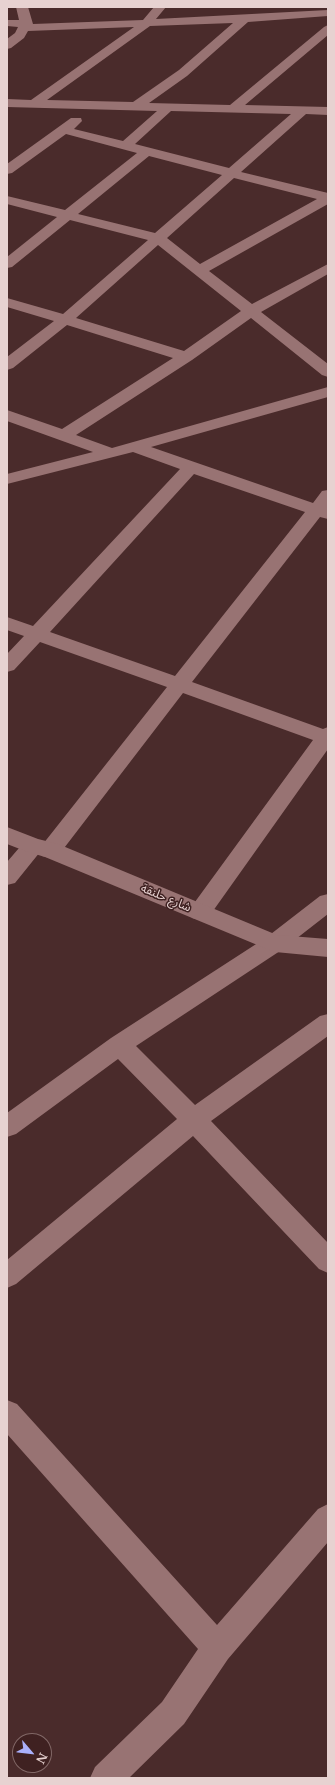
<!DOCTYPE html>
<html>
<head>
<meta charset="utf-8">
<style>
	body { margin:0 }
	#map { position:relative; width:335px; height:1785px; overflow:hidden; background:#4a2b2b; font-family:"Libre Baskerville",serif }
	canvas { display:block }
	.frame { position:absolute; inset:0; border:8px solid #e7d2d1; pointer-events:none }
	.north { position:absolute; left:12px; top:1733px; width:40px; height:40px; box-sizing:border-box; background:#3f2121; border:1px solid #826867; border-radius:50%; rotate:118deg; font-size:11px; font-weight:700; line-height:16px; text-align:center; color:#e7d2d1 }
	.north::after { content:''; display:block; margin:auto; width:14px; height:18px; background:#aab0fb; clip-path:polygon(50% 0,100% 100%,50% 72%,0 100%) }
</style>
</head>
<body>
<div id="map">
<canvas width="335" height="1785"></canvas>
<div class="frame"></div>
<div class="north">N</div>
</div>
<script>
const c = document.querySelector('canvas').getContext('2d');
c.lineJoin = 'round';
const toPath = rows => new Path2D(rows.map(r => 'M' + r).join(''));
function fill(path, color) { c.fillStyle = color; c.fill(path, 'evenodd'); }
function write(font, color, halo, rows, align = 'center') {
  c.font = font + ' "Libre Baskerville","Noto Sans Arabic",serif'; c.lineWidth = 3; c.setLineDash([]); c.textBaseline = 'middle'; c.strokeStyle = halo; c.fillStyle = color; for (const [text, x, y, turn = 0] of rows) {
    c.save(); c.translate(x, y); c.rotate((+turn || 0) * Math.PI / 180); c.textAlign = isNaN(turn) ? turn : align; if (halo) c.strokeText(text, 0, 0); c.fillText(text, 0, 0); c.restore();
  }
}
fill(toPath([
	[16,7,28,7,33,24,143,20,154,7,166,7,156,19,328,10,328,16,248,22,187,76,149,103,230,105,324,27,328,25,328,35,245,105,328,107,328,115,306,114,241,172,328,193,328,204,209,271,252,304,328,264,328,274,261,312,328,364,328,377,322,375,251,318,192,360,76,435,112,448,328,387,328,397,151,447,313,503,322,491,328,490,328,519,320,517,192,682,323,729,328,727,328,749,208,918,200,920,192,918,189,912,192,906,313,740,183,693,58,856,50,858,42,856,40,852,15,883,7,885,7,862,25,841,33,838,41,841,43,844,167,687,40,642,14,670,7,672,7,654,24,636,7,630,7,617,33,626,180,469,133,452,7,484,7,474,93,452,7,421,7,410,62,429,173,358,67,325,13,368,7,370,7,357,54,321,7,307,7,298,63,314,148,240,70,220,12,267,7,268,7,257,57,217,7,204,7,196,65,210,137,153,66,134,12,173,7,174,7,164,71,118,81,118,82,121,74,129,123,141,157,111,7,107,7,99,31,100,134,27,28,31,24,38,11,48,7,49,7,39,15,33,18,27,7,26,7,20,19,20,16,7],
	[233,23,179,70,133,102,47,100,150,26,233,23],
	[171,111,291,114,229,168,135,144,171,111],
	[149,156,222,175,155,233,78,214,149,156],
	[234,178,317,199,200,264,167,238,234,178],
	[158,245,241,311,184,351,76,318,158,245],
	[194,474,305,512,175,676,50,632,194,474],
	[328,894,328,914,283,949,136,1046,195,1105,320,1016,328,1014,328,1036,211,1121,328,1243,328,1273,319,1269,193,1136,16,1284,7,1288,7,1260,177,1119,118,1059,16,1134,7,1137,7,1113,111,1038,267,937,320,896,328,894],
	[7,1400,17,1404,217,1625,318,1509,328,1504,328,1542,228,1659,184,1724,129,1778,90,1778,95,1767,162,1702,198,1649,7,1434,7,1400]
]), '#987373');
fill(toPath([
	[7,827,38,839,58,844,277,935,328,939,328,957,275,952,267,949,45,857,25,851,7,844,7,827]
]), '#987373');
write('12px', '#e7d2d1', '#3f2121', [
	["شارع حلنقة",166,898,23]
]);
</script>
</body>
</html>
